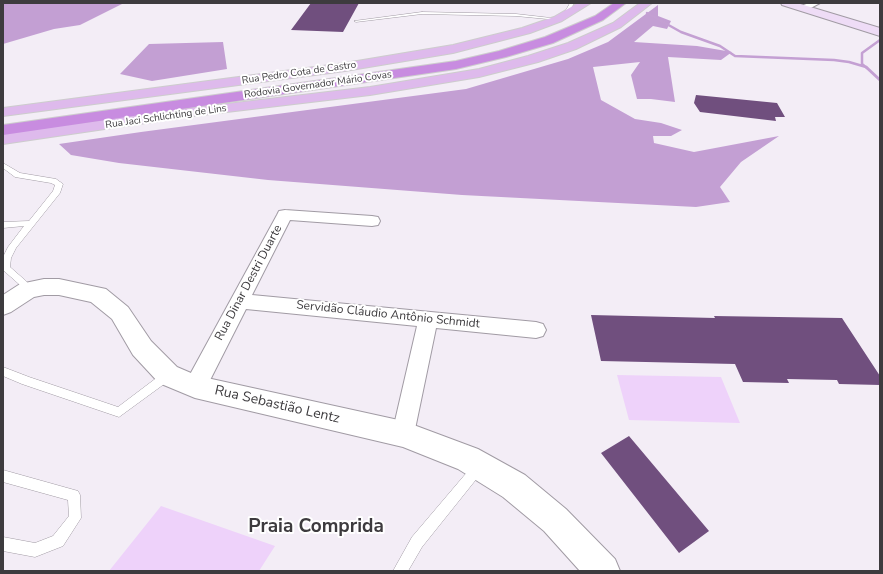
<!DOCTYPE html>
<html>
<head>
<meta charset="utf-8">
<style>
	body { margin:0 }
	#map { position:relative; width:883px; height:574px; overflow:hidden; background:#f3edf6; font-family:"Nunito Sans",sans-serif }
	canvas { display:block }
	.frame { position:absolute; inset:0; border:4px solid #3d3b3e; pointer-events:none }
</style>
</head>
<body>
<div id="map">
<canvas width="883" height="574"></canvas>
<div class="frame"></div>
</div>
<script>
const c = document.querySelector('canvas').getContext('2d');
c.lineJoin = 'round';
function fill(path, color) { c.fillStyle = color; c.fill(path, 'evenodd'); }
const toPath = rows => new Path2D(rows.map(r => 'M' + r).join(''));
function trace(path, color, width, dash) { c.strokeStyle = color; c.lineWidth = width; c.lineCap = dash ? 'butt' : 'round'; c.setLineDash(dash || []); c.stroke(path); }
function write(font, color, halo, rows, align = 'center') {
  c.font = font + ' "Nunito Sans",sans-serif'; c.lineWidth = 4; c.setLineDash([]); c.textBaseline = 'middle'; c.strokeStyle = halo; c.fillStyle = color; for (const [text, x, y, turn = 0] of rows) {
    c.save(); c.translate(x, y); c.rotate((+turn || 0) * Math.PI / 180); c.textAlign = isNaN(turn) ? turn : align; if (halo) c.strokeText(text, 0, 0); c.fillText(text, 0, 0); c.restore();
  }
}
fill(toPath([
	[617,375,721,377,740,423,629,420],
	[161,506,275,546,259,571,109,571]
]), '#eed2fa');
fill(toPath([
	[3,3,124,3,80,25,54,29,3,44],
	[658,5,658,16,671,21,667,29,653,26,634,42,697,46,732,52,721,60,668,57,675,102,651,99,637,99,631,75,640,62,593,67,601,100,635,119,661,123,682,130,671,136,653,136,654,143,694,152,779,136,741,162,720,187,730,202,696,207,462,195,268,180,119,163,71,155,59,144,141,132,466,89,568,59,608,42],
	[223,42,227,69,152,81,120,74,149,44]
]), '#c39fd3');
trace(toPath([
	[647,13,681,32,720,46,735,56,834,60,849,62,866,67],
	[867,68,862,64,862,53,880,40]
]), '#c4a0d3', 2.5);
trace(toPath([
	[866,67,880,80]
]), '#c4a0d3', 3);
fill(toPath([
	[311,3,359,3,343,32,291,30],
	[696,95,777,103,785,117,775,117,776,121,700,112,694,103],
	[591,315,715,318,714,316,842,318,880,376,880,385,839,384,837,380,787,379,789,383,743,382,735,364,601,361],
	[629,436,709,531,679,553,601,453]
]), '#704f7e');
const service = toPath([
	[570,3,574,3,570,10,572,13,570,14,566,10,570,3],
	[422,12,516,14,560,19,558,20,516,16,422,14,356,22,354,21,422,12],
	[3,163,20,173,56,179,63,184,60,193,16,248,11,258,10,267,26,281,33,290,28,293,25,292,20,285,3,270,3,257,8,247,24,226,3,228,3,222,29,221,53,191,55,185,51,183,15,177,3,168,3,163],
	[3,367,29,377,118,407,163,373,167,371,171,373,172,376,171,379,119,417,22,384,3,376,3,367],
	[478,462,482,464,484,468,482,472,422,547,408,571,393,571,412,537,474,464,478,462],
	[3,470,78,491,80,495,81,518,63,546,35,557,3,551,3,537,35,543,53,536,69,516,68,500,3,482,3,470]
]);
const minor = toPath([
	[809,3,820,3,807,10,801,10,800,8,801,6,809,3],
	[285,210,372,216,378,217,380,221,378,225,372,226,290,220,252,295,536,322,543,324,546,330,543,336,536,338,436,328,414,434,411,442,403,445,395,442,392,434,417,326,246,309,203,394,195,396,187,394,184,387,187,380,277,215,279,211,285,210]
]);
const tertiary = toPath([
	[44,279,59,279,106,289,128,307,151,341,177,367,198,376,403,421,478,449,525,475,566,509,615,559,620,571,580,571,544,531,503,497,458,469,403,447,195,398,159,383,133,355,112,319,91,302,59,295,44,295,34,297,11,312,3,315,3,295,20,284,44,279]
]);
const secondary = toPath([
	[781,3,797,3,880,28,880,36,782,5,781,3]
]);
const primary = toPath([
	[578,3,591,3,562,21,530,33,453,53,345,71,3,116,3,108,345,63,453,45,522,28,554,17,578,3],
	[640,3,652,3,621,27,576,49,538,62,479,77,370,95,193,116,3,144,3,134,193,108,370,87,479,69,528,56,568,43,613,23,640,3]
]);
const motorway = toPath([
	[614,3,626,3,603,20,553,43,506,57,456,69,3,135,3,125,456,61,499,51,545,37,595,16,614,3]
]);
trace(service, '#a19ba4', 1);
trace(minor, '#a19ba4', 2);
trace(tertiary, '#a19ba4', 2);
trace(secondary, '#a19ba4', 2);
trace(primary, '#cdcccd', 2);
trace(motorway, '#cdcccd', 2);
fill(service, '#fff');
fill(minor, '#fff');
fill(tertiary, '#fff');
fill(secondary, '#eedcf6');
fill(primary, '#debaec');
fill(motorway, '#c88ce0');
write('10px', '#3d3b3e', '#fff', [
	["Rua Pedro Cota de Castro",299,73,-8],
	["Rodovia Governador Mário Covas",318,85,-8],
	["Rua Jaci Schlichting de Lins",166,117,-8]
]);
write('12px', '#3d3b3e', '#fff', [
	["Rua Dinar Destri Duarte",249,283,-62],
	["Servidão Cláudio Antônio Schmidt",388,315,6]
]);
write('14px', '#3d3b3e', '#fff', [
	["Rua Sebastião Lentz",277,405,13]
]);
write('bold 19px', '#3d3b3e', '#fff', [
	["Praia Comprida",316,527]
]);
</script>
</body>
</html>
